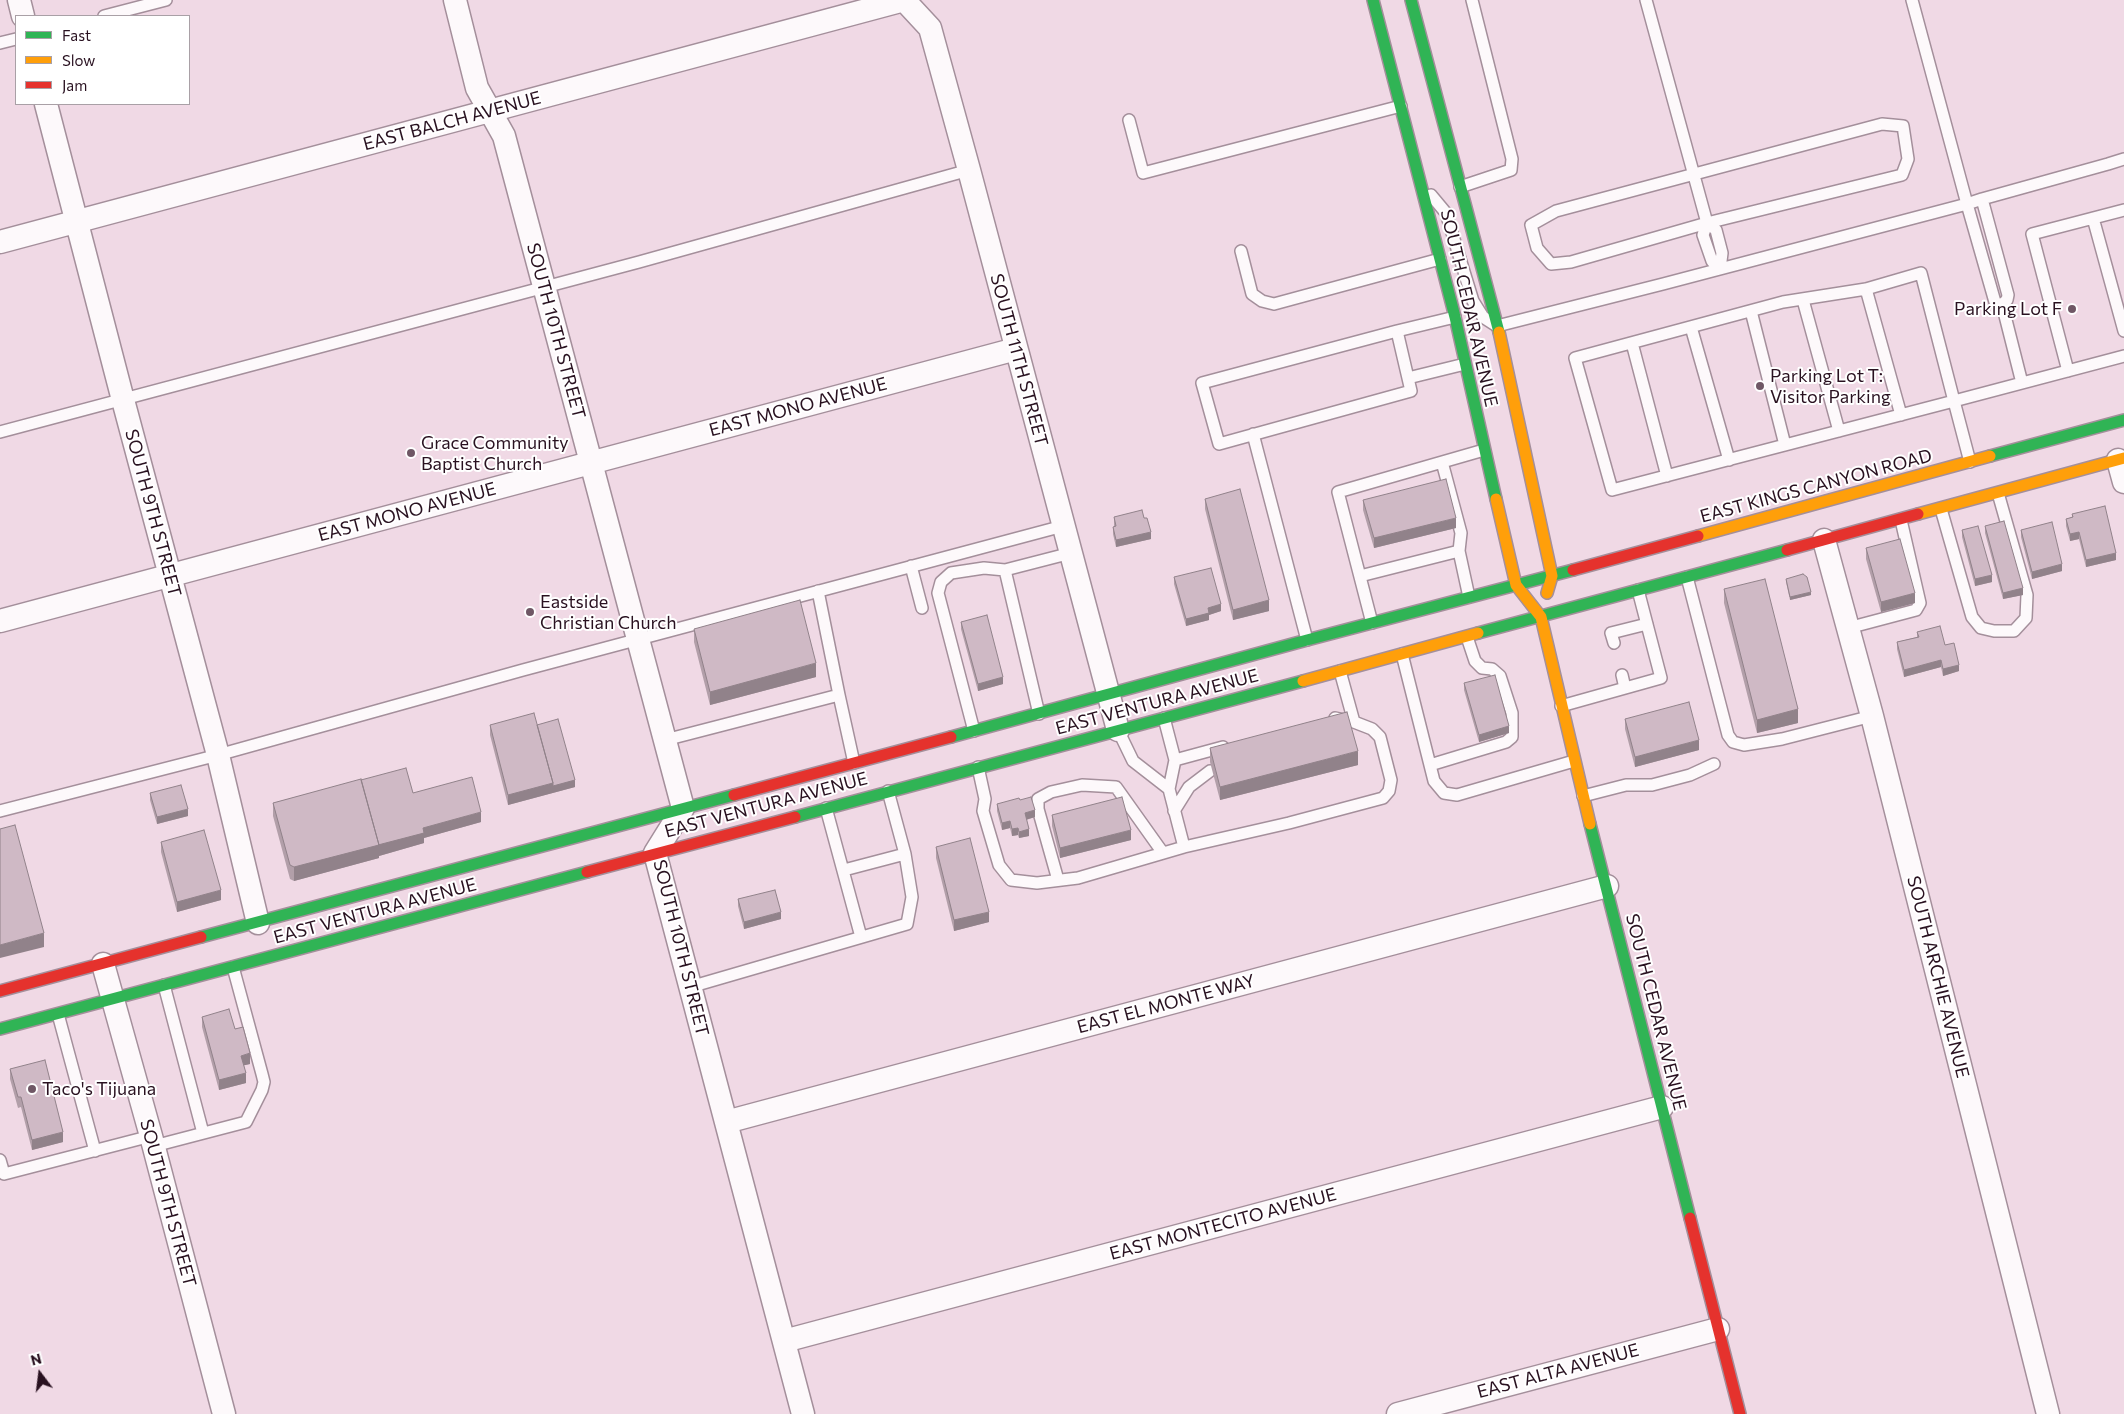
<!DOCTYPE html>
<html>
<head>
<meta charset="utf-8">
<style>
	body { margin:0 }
	#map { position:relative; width:2124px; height:1414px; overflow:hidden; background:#f0d9e5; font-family:Commissioner,sans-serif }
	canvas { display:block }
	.legend { position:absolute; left:15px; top:15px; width:175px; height:90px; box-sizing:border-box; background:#fff; border:1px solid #a9a0a6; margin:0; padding:6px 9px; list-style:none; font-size:15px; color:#291120 }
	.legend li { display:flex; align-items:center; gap:10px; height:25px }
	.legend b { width:25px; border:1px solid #a9a0a6 }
	.north { position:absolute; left:15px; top:1349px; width:50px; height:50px; -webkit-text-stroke:4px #fff; paint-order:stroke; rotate:345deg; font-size:14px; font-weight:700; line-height:20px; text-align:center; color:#291120 }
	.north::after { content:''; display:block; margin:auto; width:18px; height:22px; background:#291120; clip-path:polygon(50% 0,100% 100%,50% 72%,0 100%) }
</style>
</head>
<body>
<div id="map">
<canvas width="2124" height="1414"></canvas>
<ul class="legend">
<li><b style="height:6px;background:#30b455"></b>Fast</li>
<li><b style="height:6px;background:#ff9f0a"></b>Slow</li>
<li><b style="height:6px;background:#e5322d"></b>Jam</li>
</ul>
<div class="north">N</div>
</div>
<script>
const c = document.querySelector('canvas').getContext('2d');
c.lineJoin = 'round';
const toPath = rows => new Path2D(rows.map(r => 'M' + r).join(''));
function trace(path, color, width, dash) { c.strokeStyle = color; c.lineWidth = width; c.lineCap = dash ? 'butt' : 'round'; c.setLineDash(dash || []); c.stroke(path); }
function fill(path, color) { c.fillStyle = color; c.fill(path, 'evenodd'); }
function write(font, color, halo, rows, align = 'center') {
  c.font = font + ' Commissioner,sans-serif'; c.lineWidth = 4; c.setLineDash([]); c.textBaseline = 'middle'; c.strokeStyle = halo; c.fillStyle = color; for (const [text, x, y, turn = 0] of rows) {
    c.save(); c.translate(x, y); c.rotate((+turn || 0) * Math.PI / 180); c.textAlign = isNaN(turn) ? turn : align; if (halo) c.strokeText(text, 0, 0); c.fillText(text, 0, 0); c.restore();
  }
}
const lane = toPath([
	[1646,0,1707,223],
	[104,16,166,0],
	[0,43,16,39],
	[1129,120,1143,173,1401,106],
	[1882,124,1903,126,1908,159,1902,175,1707,223,1571,262,1551,264,1537,248,1531,225,1556,211,1882,124],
	[1460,187,1511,170,1512,159,1472,0],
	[1431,195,1446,213,1473,301,1483,317,1497,326,1663,284,1967,204,1912,0],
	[1982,199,2008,295,2007,300,2002,304,1997,304,1995,302,1967,204,1982,199,2108,164,2124,159],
	[2093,218,2124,331],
	[1707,223,1716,230,1722,253,1720,269,1712,261,1703,235,1707,223],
	[1241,251,1252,294,1262,301,1274,304,1440,259],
	[1866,289,1901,415],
	[1803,300,1839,431],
	[2002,304,2022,383],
	[1751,311,1785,445],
	[1691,327,1729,460],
	[1397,331,1411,391,1219,444,1202,383,1397,331,1455,317],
	[1632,343,1667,476],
	[2068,371,2032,234,2124,210],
	[1408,378,1465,364],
	[0,432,639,262,969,170],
	[1253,434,1307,640],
	[1442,462,1461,533,1459,551,1469,597],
	[1970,462,1954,401,1921,273,1866,289,1783,302,1575,358,1612,490,1954,401,2124,356],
	[1941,509,1972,617,1981,628,1994,631,2014,631,2026,618,2027,595,1998,493],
	[911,566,922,608],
	[1360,576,1459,551],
	[1687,577,1728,735,1733,742,1744,745,1782,739,1872,716],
	[818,591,839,695],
	[1372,623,1338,492,1484,450],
	[1848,628,1916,610,1920,603,1901,520],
	[1614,643,1611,633,1647,624],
	[1402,654,1434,781,1444,793,1457,795,1574,761],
	[1340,671,1354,722],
	[1622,675,1625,688],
	[1561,706,1661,678,1638,590],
	[1039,714,1005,570,1071,553],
	[1164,718,1175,760,1169,789,1184,847],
	[1118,730,1133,761,1169,789],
	[974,731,938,593,941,582,951,573,984,568,1005,570],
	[665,740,839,695,854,763],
	[1175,760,1223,747],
	[1430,765,1506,742,1512,737,1512,713,1500,676,1492,669,1482,668,1475,661,1467,637],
	[978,767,985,799,983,811,999,865,1011,880,1037,883,1078,878,1184,847,1289,823,1383,798,1389,791,1391,780,1380,737,1372,729,1354,722,1335,718],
	[1583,796,1626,785,1652,785,1690,775,1714,764],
	[826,808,861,937],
	[0,811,218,755,523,670,1063,526],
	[1174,811,1189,787,1210,771],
	[844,870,905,854],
	[1058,880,1038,809,1038,799,1051,792,1082,785,1116,787,1163,853],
	[164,985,203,1133],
	[690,987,907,924,912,897,905,854,888,791],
	[58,1014,95,1151],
	[154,1146,246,1122,262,1090,264,1082,262,1074,233,967],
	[0,1160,4,1174,151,1136]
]);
const street = toPath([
	[19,0,23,16],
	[455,0,477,88,504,136,683,808,655,853,803,1414],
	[904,0,930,28,969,170,1118,730],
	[46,104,123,400,218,755,258,923],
	[0,242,904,0],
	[2118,460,2124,482],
	[1824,540,1872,716,2048,1414],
	[0,621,1016,349],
	[103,964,151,1136,224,1414],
	[726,1122,1607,886],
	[784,1341,1662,1107],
	[1398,1414,1718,1329]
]);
const fast = toPath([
	[1373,0,1455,317,1496,499],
	[1411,0,1499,332],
	[1990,456,2124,420],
	[1478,633,1787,550],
	[951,737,1307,640,1573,570],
	[795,817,1303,681],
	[1590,824,1690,1218],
	[201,937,734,795],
	[0,1029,587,872]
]);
const slow = toPath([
	[1499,332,1552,576,1547,593],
	[1496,499,1516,585,1541,617,1590,824],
	[1918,514,2124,458],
	[1698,536,1990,456],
	[1303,681,1478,633]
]);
const jam = toPath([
	[1787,550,1918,514],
	[1573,570,1698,536],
	[734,795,951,737],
	[587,872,795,817],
	[0,991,201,937],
	[1690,1218,1740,1414]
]);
trace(lane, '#a48f9b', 14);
trace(street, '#a48f9b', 25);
trace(fast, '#a48f9b', 14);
trace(slow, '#a48f9b', 14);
trace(jam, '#a48f9b', 14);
trace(lane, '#fdf9fb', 11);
trace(street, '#fdf9fb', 22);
trace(fast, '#30b455', 11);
trace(slow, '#ff9f0a', 11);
trace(jam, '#e5322d', 11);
fill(toPath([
	[1205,499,1269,611,1233,620,1205,509],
	[1363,500,1456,528,1374,548,1363,510],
	[2072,514,2116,560,2086,567,2079,539,2070,541,2066,526,2066,519,2072,517],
	[1114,517,1144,518,1151,539,1116,547,1113,534,1113,527,1114,527],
	[1985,526,2023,595,2003,599,1985,533],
	[1962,530,1992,582,1975,586,1962,537],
	[2021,530,2062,571,2032,579,2021,537],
	[1866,548,1915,603,1881,612,1866,559],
	[1174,577,1221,611,1209,615,1209,620,1186,626,1174,584],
	[1786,579,1811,595,1790,600,1786,582],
	[1724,589,1798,723,1757,733,1724,603],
	[961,622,1003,684,978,691,961,629],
	[694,629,816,677,710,705,694,642],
	[1917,632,1945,645,1959,671,1943,676,1941,667,1904,677,1897,649,1897,642,1917,637],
	[1464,683,1509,733,1479,742,1464,690],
	[1625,719,1699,750,1635,767,1625,729],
	[490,725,537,725,575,787,508,805,490,735],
	[1210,748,1358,765,1220,800,1210,762],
	[361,780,413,793,481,822,424,838,424,843,379,856,379,858,294,881,290,879,273,816,273,803],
	[150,793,188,816,157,824,150,800],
	[1020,800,1035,817,1026,820,1029,836,1019,838,1018,835,1012,836,1010,828,1002,830,997,811,997,804],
	[1052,815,1131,840,1060,858,1052,826],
	[161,842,221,900,177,912,161,852],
	[936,847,989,922,954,931,936,858],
	[738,899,781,919,744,929,738,906],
	[202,1017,235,1029,250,1064,244,1065,246,1083,219,1090,202,1027],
	[10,1069,63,1142,32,1150,21,1107,18,1108,10,1079]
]), '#b29fa9');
fill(toPath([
	[1456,518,1456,528,1374,548,1374,538],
	[1151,532,1151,539,1116,547,1116,540],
	[2079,532,2079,539,2070,541,2070,534],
	[2116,553,2116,560,2086,567,2086,560],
	[2062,564,2062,571,2032,579,2032,572],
	[1992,575,1992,582,1975,586,1975,579],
	[2023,588,2023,595,2003,599,2003,593],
	[1811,592,1811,595,1790,600,1790,597],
	[1915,593,1915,603,1881,612,1881,602],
	[1269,600,1269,611,1233,620,1233,610],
	[1221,604,1221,611,1209,615,1209,620,1186,626,1186,619,1208,608],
	[1941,660,1941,667,1904,677,1904,670],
	[816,663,816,677,710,705,710,692],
	[1959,665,1959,671,1943,676,1943,669],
	[1003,677,1003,684,978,691,978,684],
	[1798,709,1798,723,1757,733,1757,720],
	[1509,726,1509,733,1479,742,1479,735],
	[1699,740,1699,750,1635,767,1635,757],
	[1358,751,1358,765,1220,800,1220,787],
	[575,780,575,787,508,805,508,795,553,783],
	[188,809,188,816,157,824,157,817],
	[1035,810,1035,817,1025,820,1025,813],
	[481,812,481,822,424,838,424,843,379,856,379,858,294,881,294,867,423,828],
	[1010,821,1010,828,1002,830,1002,823],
	[1018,828,1018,835,1012,836,1012,829],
	[1029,829,1029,836,1019,838,1019,832],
	[1131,830,1131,840,1060,858,1060,848],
	[221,890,221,900,177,912,177,902],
	[781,912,781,919,744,929,744,922],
	[989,912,989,922,954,931,954,920],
	[44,933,44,947,0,958,0,945],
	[250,1053,250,1064,241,1066,241,1056],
	[246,1073,246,1083,219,1090,219,1080],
	[63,1132,63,1142,32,1150,32,1140]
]), '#91828a');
const building = toPath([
	[1446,479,1456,518,1374,538,1363,500,1446,479],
	[1240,489,1269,600,1233,610,1205,499,1240,489],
	[2105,506,2116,553,2086,560,2079,532,2070,534,2066,519,2073,517,2072,514,2105,506],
	[1142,510,1144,518,1147,518,1151,532,1116,540,1113,527,1116,526,1114,517,1142,510],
	[2004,521,2023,588,2003,593,1985,526,2004,521],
	[2052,522,2062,564,2032,572,2021,530,2052,522],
	[1978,526,1992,575,1975,579,1962,530,1978,526],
	[1900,539,1915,593,1881,602,1866,548,1900,539],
	[1211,568,1221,604,1208,608,1209,613,1186,619,1174,577,1211,568],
	[1803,574,1807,577,1811,592,1790,597,1786,579,1803,574],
	[1765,579,1798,709,1757,720,1724,589,1765,579],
	[800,600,816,663,710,692,694,629,800,600],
	[987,615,1003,677,978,684,961,622,987,615],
	[1940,626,1945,645,1954,643,1959,665,1943,669,1941,660,1904,670,1897,642,1919,637,1917,632,1940,626],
	[1495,675,1509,726,1479,735,1464,683,1495,675],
	[1689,702,1699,740,1635,757,1625,719,1689,702],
	[1347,712,1358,751,1220,787,1210,748,1347,712],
	[534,713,553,783,508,795,490,725,534,713],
	[558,719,575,780,553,786,553,783,537,725,558,719],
	[406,768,413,793,472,777,481,812,423,828,424,833,378,845,379,845,361,780,406,768],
	[361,779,379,845,294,867,290,865,273,803,361,779],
	[181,785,188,809,157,817,150,793,181,785],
	[1031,797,1035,810,1025,813,1029,829,1019,832,1018,828,1012,829,1010,821,1002,823,997,804,1019,798,1020,800,1031,797],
	[1122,797,1131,830,1060,848,1052,815,1122,797],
	[15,825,44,933,0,945,0,829,15,825],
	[204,830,221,890,177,902,161,842,204,830],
	[970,838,989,912,954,920,936,847,970,838],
	[775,890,781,912,744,922,738,899,775,890],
	[229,1009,235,1029,243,1027,250,1053,241,1056,246,1073,219,1080,202,1017,229,1009],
	[45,1060,63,1132,32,1140,21,1097,18,1097,10,1069,45,1060]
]);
fill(building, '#cfb9c5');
trace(building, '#91828a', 1);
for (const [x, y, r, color] of [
	[2072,309,5,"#6f5765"],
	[1760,386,5,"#6f5765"],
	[411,453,5,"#6f5765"],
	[530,612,5,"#6f5765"],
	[32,1089,5,"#6f5765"]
]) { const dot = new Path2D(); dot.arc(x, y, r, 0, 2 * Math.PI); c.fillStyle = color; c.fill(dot); trace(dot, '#fff', 2); }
write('18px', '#291120', '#fff', [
	["EAST BALCH AVENUE",452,121,-15],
	["SOUTH CEDAR AVENUE",1469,308,77],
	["SOUTH 10TH STREET",556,331,75],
	["SOUTH 11TH STREET",1019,360,75],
	["EAST MONO AVENUE",798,407,-15],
	["EAST KINGS CANYON ROAD",1816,486,-15],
	["EAST MONO AVENUE",407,512,-15],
	["SOUTH 9TH STREET",153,513,75],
	["EAST VENTURA AVENUE",1157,702,-15],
	["EAST VENTURA AVENUE",766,805,-15],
	["EAST VENTURA AVENUE",375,911,-15],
	["SOUTH 10TH STREET",681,948,76],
	["SOUTH ARCHIE AVENUE",1938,977,76],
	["EAST EL MONTE WAY",1166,1004,-15],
	["SOUTH CEDAR AVENUE",1656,1012,76],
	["SOUTH 9TH STREET",168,1203,75],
	["EAST MONTECITO AVENUE",1223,1224,-15],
	["EAST ALTA AVENUE",1558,1371,-15]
]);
write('18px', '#291120', '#fff', [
	["Parking Lot F",2062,309,"right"],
	["Parking Lot T:",1770,376],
	["Visitor Parking",1770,397],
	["Grace Community",421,443],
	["Baptist Church",421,464],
	["Eastside",540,602],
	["Christian Church",540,623],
	["Taco's Tijuana",42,1089]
], 'left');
</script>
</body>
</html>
